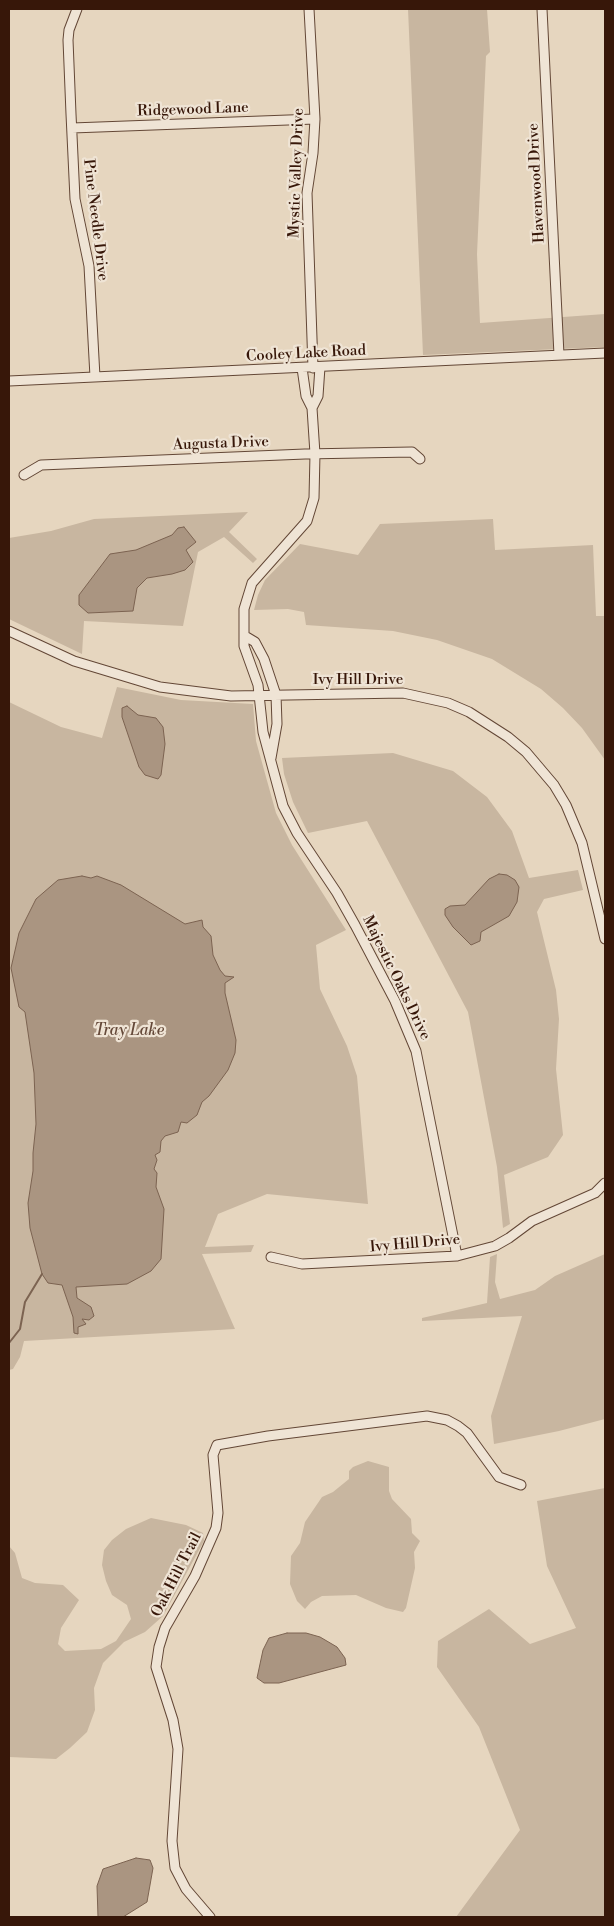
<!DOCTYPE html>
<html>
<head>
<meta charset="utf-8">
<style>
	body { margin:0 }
	#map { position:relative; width:614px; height:1926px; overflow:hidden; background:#e6d6bf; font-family:"Libre Bodoni",serif }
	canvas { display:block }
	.frame { position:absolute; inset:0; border:10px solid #371709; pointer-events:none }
</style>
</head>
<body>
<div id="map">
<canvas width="614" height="1926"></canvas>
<div class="frame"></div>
</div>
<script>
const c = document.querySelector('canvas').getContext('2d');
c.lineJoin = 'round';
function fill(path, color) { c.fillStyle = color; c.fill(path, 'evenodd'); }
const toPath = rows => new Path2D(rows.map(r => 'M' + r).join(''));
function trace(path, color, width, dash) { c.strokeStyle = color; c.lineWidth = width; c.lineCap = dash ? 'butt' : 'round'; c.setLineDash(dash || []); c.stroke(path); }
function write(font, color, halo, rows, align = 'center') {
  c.font = font + ' "Libre Bodoni",serif'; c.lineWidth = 4.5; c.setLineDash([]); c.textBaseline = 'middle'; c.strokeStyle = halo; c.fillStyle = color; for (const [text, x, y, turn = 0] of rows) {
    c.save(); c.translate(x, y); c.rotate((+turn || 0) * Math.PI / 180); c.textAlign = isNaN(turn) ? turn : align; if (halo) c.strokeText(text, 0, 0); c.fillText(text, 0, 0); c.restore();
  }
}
fill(toPath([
	[408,9,487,9,490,52,486,56,477,254,480,323,605,314,605,347,423,355],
	[248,512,229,532,257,559,253,563,224,537,198,552,183,626,84,621,82,654,9,619,9,538,51,531,94,519],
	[493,519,495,550,593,545,596,616,605,616,605,760,582,728,563,708,541,689,492,659,437,640,393,631,306,625,304,612,288,609,254,610,258,595,265,580,300,544,358,555,380,524],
	[117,687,181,700,253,704,256,741,276,813,292,845,346,930,316,945,320,989,347,1046,357,1076,368,1204,267,1194,218,1214,205,1247,254,1245,251,1252,202,1254,235,1329,24,1341,20,1357,13,1369,9,1370,9,702,61,727,102,738],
	[393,753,453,771,487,797,512,831,529,878,578,870,583,890,544,899,537,912,556,990,559,1019,556,1069,563,1135,548,1157,504,1175,510,1224,503,1228,497,1167,468,1012,367,821,308,833,293,802,284,774,282,758],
	[497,1254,495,1282,500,1299,535,1290,555,1276,605,1254,605,1419,559,1431,494,1444,491,1416,522,1316,422,1321,422,1318,487,1303,490,1257],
	[368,1461,389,1467,389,1491,392,1499,411,1519,412,1533,420,1541,414,1552,415,1568,406,1608,403,1612,386,1608,356,1595,322,1596,311,1602,305,1609,297,1601,290,1584,291,1556,300,1543,305,1522,322,1497,333,1492,349,1479,349,1471,353,1467],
	[605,1488,605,1917,456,1917,520,1830,479,1727,437,1667,438,1641,489,1609,530,1644,576,1628,547,1566,537,1501],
	[151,1518,186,1525,203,1533,204,1541,163,1616,145,1632,124,1642,103,1663,94,1688,95,1710,87,1732,70,1748,56,1759,9,1757,9,1546,15,1553,22,1578,35,1583,63,1585,79,1600,61,1628,58,1644,65,1651,101,1649,116,1641,131,1619,127,1605,112,1595,106,1581,102,1565,104,1550,112,1540,126,1529]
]), '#c8b6a0');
const water = toPath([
	[184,527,196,542,186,550,193,562,185,570,172,574,147,578,137,588,133,611,88,613,79,605,79,595,110,554,136,550,172,535,178,528,184,527],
	[127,706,138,715,156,718,163,727,165,744,161,775,158,779,145,775,139,767,122,717,122,708,127,706],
	[499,874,507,875,515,880,519,887,517,902,509,916,481,932,480,941,471,945,453,927,445,915,445,909,450,906,465,905,489,879,499,874],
	[82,876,91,878,97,876,121,885,185,924,202,920,203,927,211,936,213,955,220,970,225,976,234,977,225,983,225,993,236,1040,235,1053,228,1070,209,1096,202,1102,197,1115,187,1123,181,1122,178,1132,165,1136,161,1141,160,1152,155,1155,157,1160,154,1169,157,1173,156,1187,164,1209,161,1259,151,1271,127,1284,76,1287,77,1298,91,1307,94,1316,89,1320,82,1319,86,1324,78,1327,78,1334,74,1333,73,1317,62,1285,48,1283,42,1274,30,1228,28,1203,33,1171,33,1153,36,1124,34,1073,25,1012,19,1007,11,968,19,933,36,899,58,880,82,876],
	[287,1633,306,1633,320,1637,337,1647,345,1658,346,1665,279,1683,264,1683,257,1678,263,1650,269,1638,287,1633],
	[136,1858,150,1860,153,1868,147,1902,123,1917,98,1917,97,1886,103,1869,136,1858]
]);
fill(water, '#aa9581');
trace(water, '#7c6351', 1);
trace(toPath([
	[9,1343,20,1329,25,1302,42,1274]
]), '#7c6351', 2);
const minor = toPath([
	[77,9,69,30,68,40,71,114,75,199,89,266,95,377],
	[309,9,315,119,313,153,307,193,313,368],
	[542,9,559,355],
	[72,128,315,119],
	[302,368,306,396,312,408,315,454,314,498,307,521,252,583,244,609,244,646,258,685,263,732,283,806,297,833,337,893,355,925,395,1001,416,1051,457,1256],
	[9,381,605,353],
	[312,408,318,396,320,367],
	[24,475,41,465,305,454,412,452,420,459],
	[9,631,74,661,160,687,231,696,403,693,448,703,469,712,508,737,526,752,554,785,566,805,582,843,605,939],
	[245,636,255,642,264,659,276,695,277,724,271,758],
	[271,1257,302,1264,457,1256,495,1246,509,1238,532,1221,595,1193,605,1183],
	[210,1917,186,1889,175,1868,172,1841,178,1749,173,1720,156,1667,159,1647,165,1628,195,1576,216,1528,218,1513,213,1455,217,1445,268,1436,427,1416,447,1420,458,1426,467,1433,499,1477,521,1485]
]);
trace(minor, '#634736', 11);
trace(minor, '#efe4d5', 9);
write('15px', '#371709', '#efe4d5', [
	["Ridgewood Lane",193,110,-2],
	["Mystic Valley Drive",297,173,-88],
	["Havenwood Drive",537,183,-93],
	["Pine Needle Drive",95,220,83],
	["Cooley Lake Road",306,354,-3],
	["Augusta Drive",221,444,-2],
	["Ivy Hill Drive",358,680],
	["Majestic Oaks Drive",396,978,64],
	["Ivy Hill Drive",415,1244,-5],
	["Oak Hill Trail",177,1575,-63]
]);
write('italic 16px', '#654939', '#efe4d5', [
	["Tray Lake",129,1031]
]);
</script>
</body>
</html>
